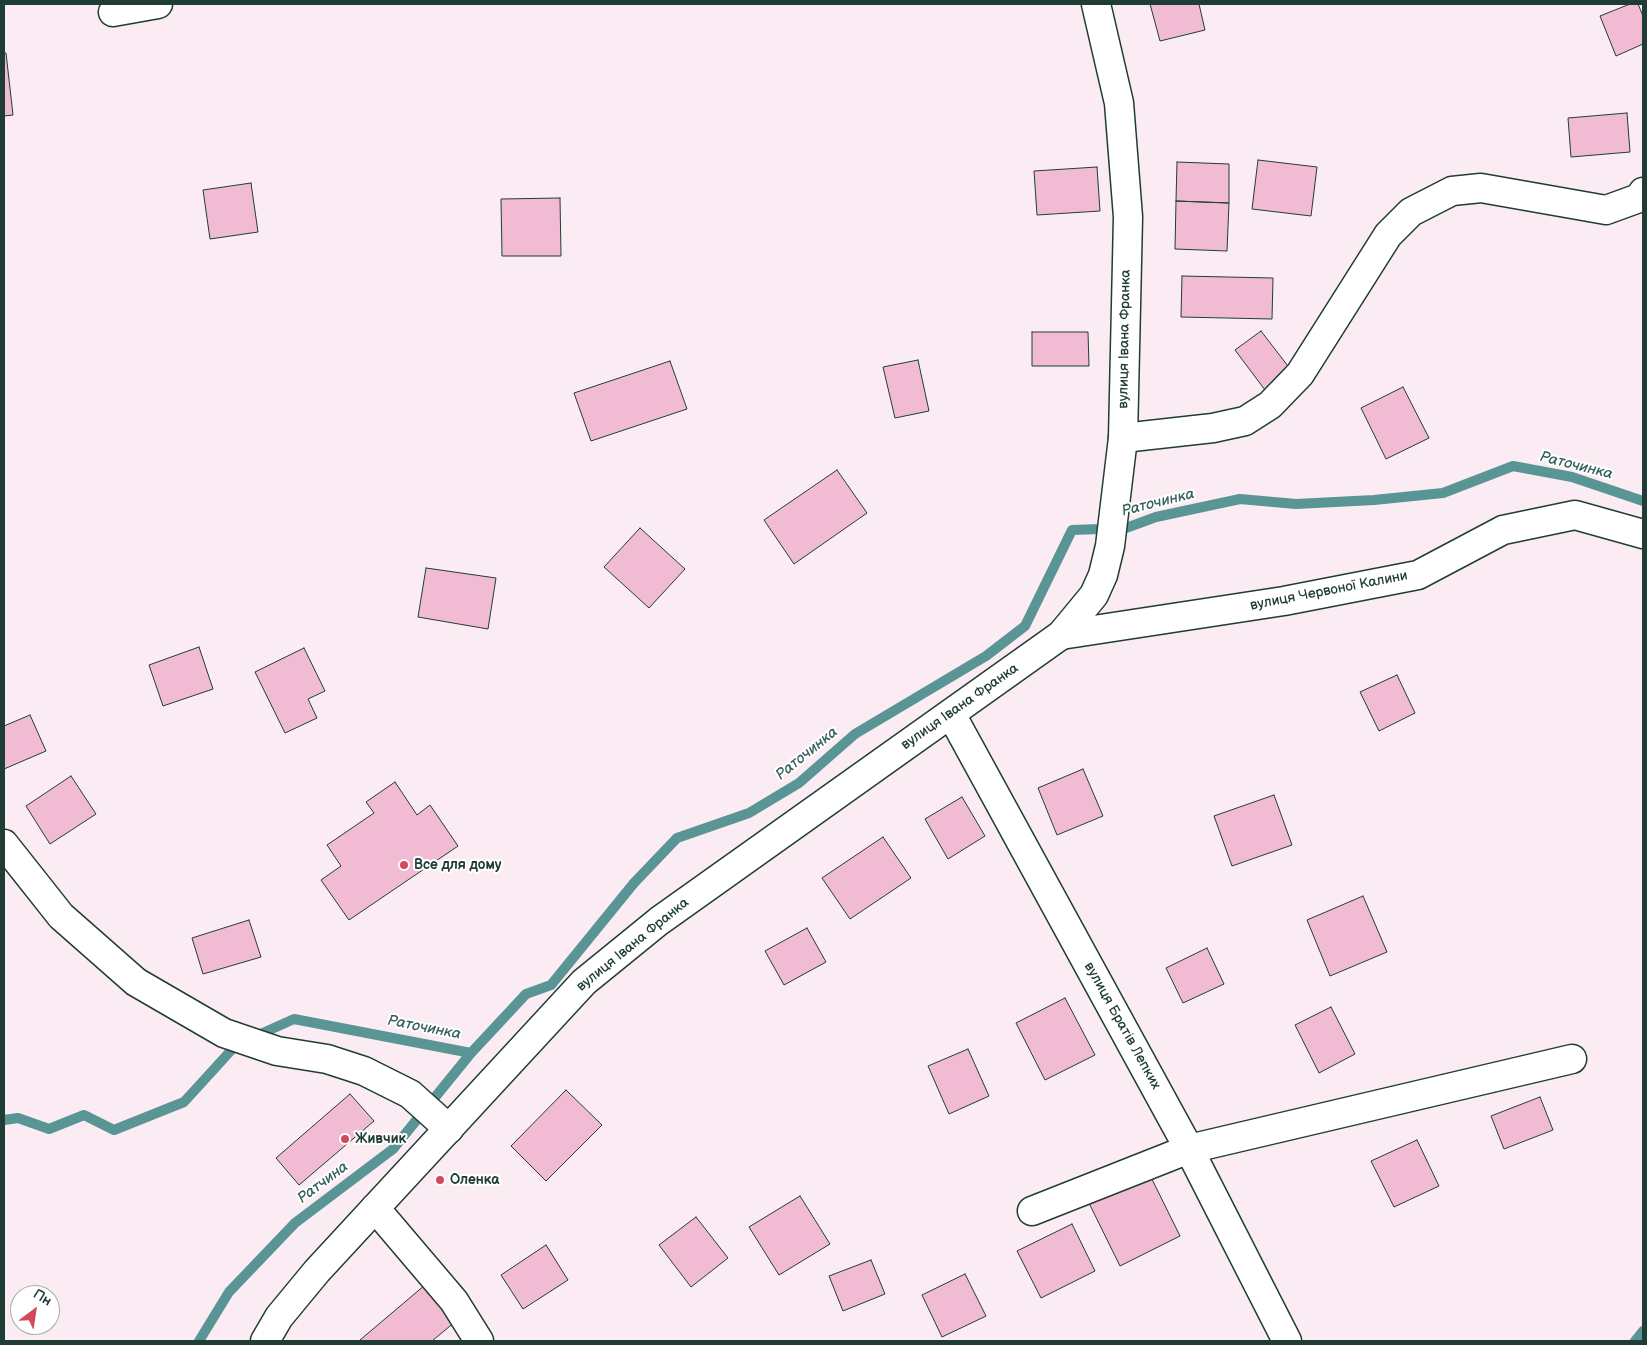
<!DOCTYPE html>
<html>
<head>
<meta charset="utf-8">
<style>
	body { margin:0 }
	#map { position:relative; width:1647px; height:1345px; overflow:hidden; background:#fbebf2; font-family:"Balsamiq Sans",sans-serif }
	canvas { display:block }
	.frame { position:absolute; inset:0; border:5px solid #1f3d34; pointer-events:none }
	.north { position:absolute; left:10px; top:1285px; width:50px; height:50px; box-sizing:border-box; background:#fff; border:1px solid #a5b1ae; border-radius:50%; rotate:31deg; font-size:14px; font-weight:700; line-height:20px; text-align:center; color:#1f3d34 }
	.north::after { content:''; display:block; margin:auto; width:18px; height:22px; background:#d1495b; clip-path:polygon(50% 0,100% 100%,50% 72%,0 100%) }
</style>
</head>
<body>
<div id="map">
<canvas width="1647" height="1345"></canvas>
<div class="frame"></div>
<div class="north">Пн</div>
</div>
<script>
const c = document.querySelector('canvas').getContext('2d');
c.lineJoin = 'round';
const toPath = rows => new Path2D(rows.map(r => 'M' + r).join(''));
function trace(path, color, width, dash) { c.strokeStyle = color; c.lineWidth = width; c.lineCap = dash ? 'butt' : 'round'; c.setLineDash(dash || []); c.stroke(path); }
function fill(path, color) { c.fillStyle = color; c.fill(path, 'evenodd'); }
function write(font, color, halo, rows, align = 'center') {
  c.font = font + ' "Balsamiq Sans",sans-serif'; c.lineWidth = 4; c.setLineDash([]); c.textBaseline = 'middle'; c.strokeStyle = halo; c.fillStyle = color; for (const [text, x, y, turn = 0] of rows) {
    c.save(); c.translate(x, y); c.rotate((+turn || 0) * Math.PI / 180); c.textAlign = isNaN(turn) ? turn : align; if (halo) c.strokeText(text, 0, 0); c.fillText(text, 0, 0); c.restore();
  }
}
trace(toPath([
	[4,1120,18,1118,49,1129,84,1115,114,1130,184,1102,236,1045,294,1019,471,1053,526,994,551,985,634,883,677,838,749,813,799,783,855,734,986,656,1025,626,1072,530,1126,528,1156,517,1240,499,1296,504,1374,500,1443,493,1513,466,1572,477,1643,501],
	[199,1341,229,1292,295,1223,393,1149,471,1053],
	[1635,1341,1643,1331]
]), '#599595', 10);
const building = toPath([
	[1150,4,1199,4,1205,30,1160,41,1150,4],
	[1630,4,1638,4,1643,16,1643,44,1616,56,1600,16,1630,4],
	[4,53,6,53,13,115,4,116,4,53],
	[1627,113,1630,152,1571,157,1568,118,1627,113],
	[1258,160,1317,167,1311,216,1252,209,1258,160],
	[1177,162,1229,164,1229,203,1176,201,1177,162],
	[1097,167,1100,211,1037,215,1034,171,1097,167],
	[251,183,258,232,210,239,203,190,251,183],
	[560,198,561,256,502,256,501,199,560,198],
	[1176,201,1229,203,1227,251,1175,249,1176,201],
	[1182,276,1273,278,1272,319,1181,317,1182,276],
	[1261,331,1291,370,1265,390,1235,350,1261,331],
	[1032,332,1088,332,1089,366,1032,366,1032,332],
	[918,360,929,411,895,418,883,367,918,360],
	[670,361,687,409,591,441,574,393,670,361],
	[1403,387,1429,438,1386,459,1361,408,1403,387],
	[837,470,867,513,794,564,764,520,837,470],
	[640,528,685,569,649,608,604,567,640,528],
	[426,568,496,578,488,629,418,617,426,568],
	[199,647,213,689,163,706,149,665,199,647],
	[304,648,325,691,308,699,317,718,285,733,255,672,304,648],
	[1397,675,1415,713,1379,731,1360,692,1397,675],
	[30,715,46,751,4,769,4,726,30,715],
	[1083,769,1103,816,1057,835,1038,788,1083,769],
	[71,776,96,814,50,844,26,806,71,776],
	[395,782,417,815,430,805,458,846,349,920,321,880,341,866,327,845,374,813,366,802,395,782],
	[1274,795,1292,845,1232,866,1214,816,1274,795],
	[962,797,985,836,948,859,925,819,962,797],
	[883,837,911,878,850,919,822,878,883,837],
	[1363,896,1387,952,1330,976,1307,920,1363,896],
	[249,920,261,957,203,974,192,938,249,920],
	[807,928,826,962,784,985,765,951,807,928],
	[1207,948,1224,984,1183,1003,1166,968,1207,948],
	[1065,998,1095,1055,1045,1080,1016,1023,1065,998],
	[1331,1007,1355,1054,1319,1073,1295,1025,1331,1007],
	[968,1049,989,1096,949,1114,928,1066,968,1049],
	[566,1090,602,1125,546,1181,511,1146,566,1090],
	[350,1094,374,1121,299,1185,276,1158,350,1094],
	[1540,1097,1553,1130,1504,1149,1491,1116,1540,1097],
	[1417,1140,1439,1186,1394,1207,1371,1161,1417,1140],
	[1146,1167,1180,1236,1120,1266,1086,1197,1146,1167],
	[800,1196,830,1244,779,1275,749,1227,800,1196],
	[696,1217,728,1258,691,1287,659,1245,696,1217],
	[1072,1224,1095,1271,1041,1298,1017,1251,1072,1224],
	[546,1245,568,1280,523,1309,501,1275,546,1245],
	[871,1260,885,1294,843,1311,829,1276,871,1260],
	[965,1274,986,1316,942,1337,922,1295,965,1274],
	[425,1285,456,1321,432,1341,361,1341,360,1340,425,1285]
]);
fill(building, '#f2bbd4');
trace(building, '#1f3d34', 1);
const minor = toPath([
	[113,12,158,4],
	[1123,438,1213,428,1245,421,1270,405,1300,374,1388,235,1411,212,1452,191,1481,188,1606,210,1639,198,1643,192],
	[1061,635,1284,601,1418,575,1503,530,1575,515,1643,534],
	[951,714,1189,1149,1287,1341],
	[4,844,61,916,136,982,224,1033,277,1051,327,1059,364,1071,410,1094,449,1129],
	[375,1208,454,1301,479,1341],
	[1032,1211,1189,1149,1572,1059]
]);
const major = toPath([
	[265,1341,279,1317,317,1271,584,982,659,921,1061,635,1094,595,1103,575,1110,546,1123,438,1128,217,1119,103,1096,4]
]);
trace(minor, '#1f3d34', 31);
trace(major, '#1f3d34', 31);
trace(minor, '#fff', 28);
trace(major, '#fff', 28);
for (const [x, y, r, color] of [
	[404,865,5,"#d1495b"],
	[345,1139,5,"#d1495b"],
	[440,1180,5,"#d1495b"]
]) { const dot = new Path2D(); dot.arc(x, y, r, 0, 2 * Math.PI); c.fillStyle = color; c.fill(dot); trace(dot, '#fff', 2); }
write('14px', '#1f3d34', '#fff', [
	["вулиця Івана Франка",1125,339,-89],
	["вулиця Червоної Калини",1329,591,-11],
	["вулиця Івана Франка",960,707,-35],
	["вулиця Івана Франка",633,945,-39],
	["вулиця Братів Лепких",1122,1026,61]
]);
write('bold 14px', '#1f3d34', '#fff', [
	["Все для дому",414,865],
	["Живчик",355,1139],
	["Оленка",450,1180]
], 'left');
write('italic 15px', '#37625c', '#fff', [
	["Раточинка",1576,466,14],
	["Раточинка",1158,503,-14],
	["Раточинка",807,754,-39],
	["Раточинка",424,1028,11],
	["Ратчина",323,1183,-37]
]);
</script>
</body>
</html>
